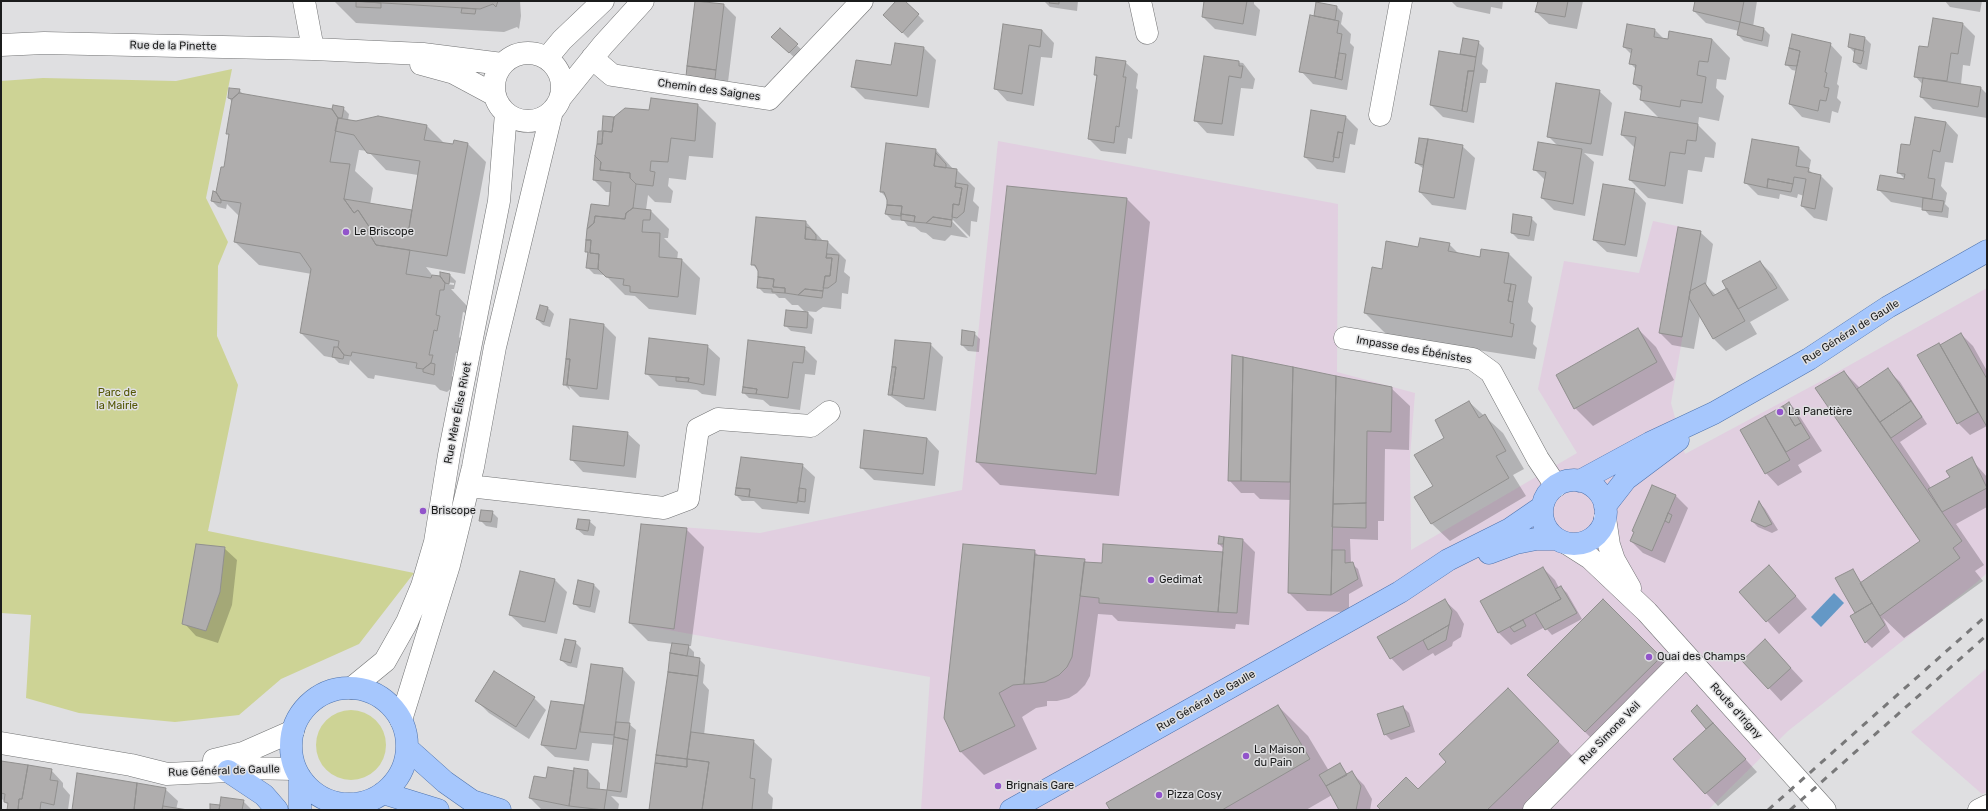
<!DOCTYPE html>
<html>
<head>
<meta charset="utf-8">
<style>
	body { margin:0 }
	#map { position:relative; width:1988px; height:811px; overflow:hidden; background:#dfdfe1; font-family:Rubik,sans-serif }
	canvas { display:block }
	.frame { position:absolute; inset:0; border:2px solid #1b1c1c; pointer-events:none }
</style>
</head>
<body>
<div id="map">
<canvas width="1988" height="811"></canvas>
<div class="frame"></div>
</div>
<script>
const c = document.querySelector('canvas').getContext('2d');
c.lineJoin = 'round';
function fill(path, color) { c.fillStyle = color; c.fill(path, 'evenodd'); }
const toPath = rows => new Path2D(rows.map(r => 'M' + r).join(''));
function trace(path, color, width, dash) { c.strokeStyle = color; c.lineWidth = width; c.lineCap = dash ? 'butt' : 'round'; c.setLineDash(dash || []); c.stroke(path); }
function write(font, color, halo, rows, align = 'center') {
  c.font = font + ' Rubik,sans-serif'; c.lineWidth = 3; c.setLineDash([]); c.textBaseline = 'middle'; c.strokeStyle = halo; c.fillStyle = color; for (const [text, x, y, turn = 0] of rows) {
    c.save(); c.translate(x, y); c.rotate((+turn || 0) * Math.PI / 180); c.textAlign = isNaN(turn) ? turn : align; if (halo) c.strokeText(text, 0, 0); c.fillText(text, 0, 0); c.restore();
  }
}
fill(toPath([
	[998,141,1338,204,1337,372,1415,393,1410,457,1411,550,1577,453,1538,389,1564,261,1639,273,1653,221,1701,231,1671,403,1685,454,1825,379,1987,288,1987,573,1976,583,1788,731,1708,810,921,810,930,677,629,623,641,524,760,533,962,490],
	[1987,668,1987,792,1982,794,1911,732]
]), '#e1cfe0');
fill(toPath([
	[232,69,206,198,228,242,218,266,217,336,238,385,208,531,414,573,359,644,281,679,239,715,175,722,79,713,26,698,31,615,1,613,1,81,43,78,176,81],
	'316 745a35 35 0 1 1 70 0a35 35 0 1 1-70 0Z'
]), '#cdd395');
fill(toPath([
	[1834,593,1844,603,1821,627,1811,617]
]), '#6498c6');
fill(toPath([
	[334,1,520,1,521,16,519,29,517,27,504,32,356,23],
	[898,1,904,1,924,21,908,38,885,15],
	[1044,1,1078,1,1077,11,1050,7],
	[1205,1,1254,1,1254,4,1260,10,1256,36,1215,29,1203,17],
	[1451,1,1503,1,1502,9,1491,7,1490,14,1457,7],
	[1539,1,1583,1,1577,29,1549,24,1536,12],
	[1696,1,1757,1,1753,27,1764,29,1770,35,1768,47,1744,41,1738,35,1739,31,1706,23,1694,11],
	[1945,1,1982,1,1980,12,1950,7],
	[723,4,736,17,728,82,693,82],
	[1337,7,1343,13,1341,24,1351,34,1350,43,1354,47,1347,90,1313,84,1301,71,1315,17],
	[1963,24,1975,36,1970,66,1963,65,1961,84,1981,88,1987,94,1987,118,1933,109,1921,97,1923,85,1915,76,1928,49],
	[1004,25,1042,30,1054,43,1052,58,1041,57,1034,106,1007,101,995,88],
	[780,30,803,51,796,59,779,43],
	[1655,30,1664,39,1712,39,1730,58,1726,80,1717,79,1716,88,1724,96,1719,121,1699,117,1698,125,1716,143,1714,158,1705,157,1702,172,1688,170,1683,204,1648,198,1630,180,1635,148,1622,135,1660,119,1641,100,1642,92,1634,84,1637,70,1630,63,1632,55,1624,47],
	[1865,38,1871,44,1867,70,1860,68,1854,62,1855,53,1849,47],
	[1464,39,1478,42,1484,48,1482,64,1488,70,1486,83,1480,83,1474,123,1443,117,1431,105,1461,55],
	[896,44,924,48,936,60,929,108,865,99,852,86,892,67],
	[1830,44,1842,57,1837,84,1839,86,1837,98,1841,102,1838,113,1832,111,1830,123,1802,117,1790,104,1797,71,1792,70,1786,64],
	[1205,58,1243,63,1255,79,1253,89,1241,88,1234,136,1207,133,1195,120],
	[1125,62,1138,74,1136,88,1138,90,1132,139,1128,138,1126,154,1101,151,1089,139,1098,78,1095,75],
	[239,90,244,95,333,110,343,108,349,114,348,120,427,126,445,144,468,144,486,162,465,274,426,267,433,276,442,277,450,275,456,281,454,289,451,289,468,307,466,313,463,312,459,337,462,340,460,353,456,353,452,376,455,379,454,386,447,392,440,390,435,385,375,375,374,379,368,378,350,360,349,365,339,363,334,358,324,356,301,333,312,274,259,265,235,242,240,217,227,204,226,209,218,207,212,201,217,193,225,168,230,136,227,133,232,102,229,98],
	[359,150,368,151,386,170,418,175,412,213,370,205,373,188,355,171],
	[445,282,454,283,454,285,447,284],
	[1599,91,1612,103,1603,156,1584,153,1594,162,1585,216,1554,210,1542,198,1545,180,1534,169,1558,146,1548,136],
	[652,99,698,105,716,123,713,158,689,156,686,180,669,178,668,186,673,191,671,203,655,202,648,195,646,210,651,211,669,229,668,238,664,238,678,252,677,260,682,260,700,278,696,315,649,309,635,296,625,295,605,275,594,274,588,268,589,255,586,251,609,207,611,192,606,192,594,180,602,133,613,118,650,111],
	[1346,117,1358,129,1355,145,1350,144,1345,173,1317,169,1305,157],
	[1946,122,1958,135,1953,163,1945,162,1941,186,1947,193,1945,204,1949,208,1948,218,1929,215,1923,208,1891,202,1879,190,1906,180,1898,172,1911,146],
	[1427,140,1462,146,1475,158,1466,210,1432,205,1420,192,1424,169,1416,163],
	[887,144,936,150,954,170,957,170,975,188,973,201,979,207,977,222,971,221,970,237,949,216,948,217,968,238,951,235,945,241,933,239,926,233,921,232,915,227,908,226,904,221,892,220,886,214,888,199,881,192],
	[1799,148,1811,160,1809,170,1813,174,1821,176,1833,188,1827,221,1814,218,1802,206,1804,196,1798,194,1797,198,1780,194,1779,199,1758,195,1745,182],
	[1008,187,1127,199,1150,222,1119,496,1000,485,977,462],
	[1634,190,1646,203,1637,257,1607,252,1594,240],
	[1531,218,1537,224,1534,241,1518,239,1512,233],
	[806,222,824,242,828,242,846,260,844,272,850,277,848,294,842,293,841,309,823,307,816,312,806,311,814,319,812,334,791,331,785,325,806,313,798,305,792,305,785,298,779,298,775,294,764,293,758,287,759,271,752,264],
	[1700,232,1713,244,1706,285,1716,295,1727,289,1760,262,1772,274,1789,300,1750,322,1757,334,1726,351,1714,339,1700,315,1694,349,1672,345,1660,333],
	[1449,244,1459,254,1481,258,1482,250,1509,254,1532,277,1528,302,1533,308,1531,321,1536,326,1533,344,1537,348,1535,359,1388,336,1365,313,1383,270,1419,248],
	[540,306,548,308,554,314,550,327,543,325,537,319],
	[603,324,616,337,609,400,580,397,569,386,570,390,564,384],
	[1638,329,1656,347,1674,380,1593,426,1575,408],
	[974,333,980,339,979,352,968,351,962,345],
	[1961,334,1973,346,1987,371,1987,426,1970,435,1958,423,1940,346],
	[930,344,943,357,936,411,906,407,889,395],
	[707,346,720,358,716,396,702,394,697,390,659,386,646,373],
	[804,348,817,361,815,375,805,374,800,410,770,406,763,400,749,398,743,392],
	[1243,358,1391,388,1410,406,1409,450,1385,449,1384,521,1378,521,1378,540,1350,539,1351,563,1358,569,1363,586,1349,594,1349,612,1307,611,1289,593,1291,500,1260,499,1254,493,1241,493,1229,480],
	[1887,369,1900,382,1927,424,1900,442,1931,488,1951,477,1971,459,1987,477,1987,507,1956,524,1984,565,1975,571,1983,581,1904,638,1883,618,1890,632,1872,648,1866,642,1856,613,1836,578,1852,570,1862,583,1922,541,1844,372,1860,388],
	[1469,402,1503,433,1524,469,1513,475,1526,496,1450,541,1431,523,1434,486,1445,438],
	[1789,403,1795,409,1822,451,1798,465,1802,472,1778,486,1766,473,1741,431],
	[627,433,640,445,636,478,583,472,571,459],
	[927,438,939,451,935,486,874,480,861,467],
	[802,465,815,477,809,514,762,509,754,501,742,501,736,495],
	[1676,496,1688,508,1665,563,1643,553,1631,541],
	[1760,503,1765,509,1778,530,1772,533,1758,527,1752,521],
	[492,512,498,518,497,528,486,526,480,520],
	[589,521,596,527,594,536,584,535,577,529],
	[686,529,704,547,691,646,688,646,694,652,694,658,699,659,705,665,703,683,709,690,704,735,753,741,772,759,768,793,773,798,772,810,650,810,673,644,648,641,630,623],
	[1220,537,1242,539,1255,552,1249,625,1236,624,1235,629,1118,621,1112,615,1098,614,1090,676,1085,685,1077,693,1069,698,1057,701,1047,701,1047,706,1036,708,1022,717,1037,749,984,775,961,752,945,717,1034,551,1040,557,1084,560,1088,564,1103,564,1222,553,1224,549,1219,544],
	[224,548,237,560,232,605,218,643,196,636,184,623],
	[1543,568,1555,580,1559,588,1561,587,1567,593,1582,619,1552,635,1545,627,1511,645,1499,633,1481,601],
	[1781,579,1807,609,1779,634,1741,592],
	[555,580,567,592,557,634,523,627,510,615],
	[594,585,600,591,595,613,580,609,574,603],
	[1444,600,1457,612,1464,624,1461,637,1453,642,1452,646,1435,656,1433,653,1403,671,1391,658],
	[1603,600,1678,676,1603,750,1528,675],
	[1765,640,1803,681,1781,701,1744,661],
	[575,642,581,648,577,668,568,666,561,660],
	[623,669,635,682,629,724,636,730,627,798,611,796,619,804,618,810,542,810,530,798,547,779,574,772,588,771,600,783,600,790,607,791,614,745,592,743,589,761,555,757,542,745,552,702,585,706],
	[534,698,546,710,529,739,489,713,477,701],
	[1278,706,1308,736,1329,771,1340,765,1348,775,1352,773,1364,785,1372,799,1370,810,1340,810,1332,795,1306,810,1111,810],
	[1403,707,1409,713,1415,732,1391,740,1385,734],
	[1692,711,1703,712,1757,772,1718,806,1674,759,1708,729],
	[1531,713,1581,765,1534,810,1382,810,1418,790],
	[1,762,51,770,63,783,63,787,70,795,68,810,8,810,9,806,1,798],
	[165,789,178,801,176,810,179,810,73,810],
	[243,801,252,810,211,810,221,806]
]), '#0003');
const building = toPath([
	[351,1,498,1,496,7,493,4,480,9,351,1],
	[356,1,381,3,381,8,356,7,356,1],
	[695,1,724,4,716,70,687,66,695,1],
	[896,1,905,1,919,14,902,33,883,15,896,1],
	[1050,1,1059,1,1059,4,1049,3,1050,1],
	[1204,1,1247,1,1243,24,1202,17,1204,1],
	[1538,1,1568,1,1565,17,1535,12,1538,1],
	[1695,1,1744,1,1740,22,1693,11,1695,1],
	[1316,2,1337,6,1335,20,1314,16,1316,2],
	[462,8,476,9,475,14,461,13,462,8],
	[1310,15,1339,21,1337,33,1342,34,1335,78,1299,72,1310,15],
	[1933,18,1963,23,1958,54,1951,53,1947,81,1914,77,1919,46,1928,47,1933,18],
	[1740,22,1764,28,1762,41,1737,35,1740,22],
	[1003,24,1042,30,1040,47,1029,45,1022,94,994,89,1003,24],
	[1627,24,1655,29,1654,37,1668,39,1669,31,1712,39,1708,62,1699,61,1697,75,1706,77,1702,103,1681,100,1680,107,1640,100,1642,86,1633,84,1636,65,1629,64,1632,49,1623,47,1627,24],
	[780,28,798,44,789,53,771,37,780,28],
	[1792,34,1831,43,1825,72,1827,73,1824,87,1829,88,1826,101,1820,100,1818,111,1789,104,1800,51,1789,48,1792,34],
	[1850,34,1865,37,1863,51,1848,47,1850,34],
	[1463,38,1479,41,1476,57,1460,54,1463,38],
	[895,43,924,47,917,96,851,87,856,60,891,65,895,43],
	[1789,48,1800,51,1797,66,1785,65,1789,48],
	[1855,49,1864,51,1861,64,1853,62,1855,49],
	[1439,51,1476,57,1474,71,1468,71,1462,111,1430,105,1439,51],
	[1339,53,1346,54,1342,80,1335,78,1339,53],
	[1204,56,1239,61,1239,66,1243,66,1241,78,1229,76,1222,124,1194,121,1204,56],
	[1096,57,1126,61,1123,77,1126,77,1119,127,1116,126,1114,143,1088,139,1097,75,1094,75,1096,57],
	[687,66,716,70,715,79,686,77,687,66],
	[1468,71,1474,71,1467,112,1462,111,1468,71],
	[1923,78,1981,87,1978,107,1920,97,1923,78],
	[1556,83,1600,90,1591,144,1547,137,1556,83],
	[229,88,240,89,239,93,232,99,228,98,229,88],
	[239,93,332,109,338,118,330,162,350,164,344,199,354,213,358,210,370,228,367,230,376,245,410,250,406,274,431,278,432,275,440,276,445,283,444,290,440,290,436,315,440,316,437,331,434,330,429,355,433,355,431,363,423,369,416,368,417,363,352,352,351,356,344,355,338,347,339,341,300,333,311,269,300,253,234,242,241,203,221,200,216,192,221,167,224,167,229,134,226,134,232,99,239,93],
	[651,98,698,104,695,141,671,138,668,162,651,161,650,171,655,172,653,186,636,184,630,178,630,173,600,170,601,162,595,156,597,144,602,144,603,131,612,132,614,117,625,108,649,110,651,98],
	[333,105,344,107,342,118,338,118,332,109,333,105],
	[1311,110,1346,116,1343,133,1338,132,1333,162,1304,157,1311,110],
	[1625,112,1698,124,1696,141,1687,140,1685,154,1670,152,1665,186,1629,180,1636,137,1621,135,1625,112],
	[378,116,427,125,424,140,453,144,454,140,468,143,447,256,376,245,367,230,370,228,408,234,420,161,367,153,354,135,335,131,338,118,356,121,378,116],
	[603,116,614,117,612,132,603,131,602,144,597,144,598,131,602,131,603,116],
	[1915,117,1946,122,1940,152,1933,150,1928,178,1935,179,1932,199,1877,190,1880,175,1904,179,1905,174,1897,173,1901,144,1910,145,1915,117],
	[1338,132,1343,133,1339,158,1333,157,1338,132],
	[1419,138,1428,139,1423,165,1415,163,1419,138],
	[1428,139,1463,145,1454,198,1419,192,1428,139],
	[1752,139,1799,147,1796,166,1809,168,1808,172,1821,175,1815,209,1801,206,1806,179,1794,177,1793,184,1768,179,1767,188,1744,183,1752,139],
	[1538,142,1582,149,1573,204,1541,198,1546,172,1533,170,1538,142],
	[886,143,936,149,934,166,957,169,955,187,962,188,959,205,953,204,952,220,933,217,926,223,914,222,915,216,901,214,902,206,887,205,887,200,884,192,880,192,886,143],
	[936,153,946,164,946,168,934,166,936,153],
	[595,156,601,162,600,170,630,173,630,178,636,184,633,208,626,213,625,219,595,216,594,223,587,229,591,204,609,206,611,182,593,180,595,156],
	[1768,179,1793,184,1791,192,1767,188,1768,179],
	[956,183,968,185,964,212,957,218,952,217,953,204,959,205,962,188,955,187,956,183],
	[1603,184,1635,189,1625,245,1593,240,1603,184],
	[1007,186,1127,198,1096,474,976,462,1007,186],
	[213,191,216,192,221,200,221,203,211,201,213,191],
	[1923,198,1944,201,1942,212,1922,210,1923,198],
	[344,199,412,210,408,234,370,228,358,210,354,213,344,199],
	[887,205,902,206,901,216,885,214,887,205],
	[633,208,651,210,650,220,643,220,642,232,660,233,659,257,682,259,678,297,630,292,630,286,623,285,624,279,606,277,598,269,599,254,590,253,591,240,586,240,587,229,594,223,595,216,625,219,626,213,633,208],
	[901,214,915,216,914,222,901,220,901,214],
	[1513,214,1532,217,1529,236,1511,233,1513,214],
	[756,217,806,221,805,239,828,241,826,258,832,258,830,276,825,276,823,291,805,289,798,295,785,293,785,288,773,287,774,279,758,277,758,271,755,265,751,265,756,217],
	[933,217,952,220,951,227,926,223,933,217],
	[806,227,810,228,816,235,816,240,805,239,806,227],
	[1678,227,1701,231,1682,337,1659,333,1678,227],
	[1420,238,1450,243,1448,251,1480,257,1481,249,1509,253,1504,283,1511,284,1508,301,1513,302,1510,323,1514,324,1512,337,1364,313,1372,267,1382,269,1386,241,1418,247,1420,238],
	[586,240,591,240,590,253,599,254,598,269,586,268,588,252,585,252,586,240],
	[827,254,839,255,836,282,828,288,823,288,825,276,830,276,832,258,826,258,827,254],
	[1760,261,1777,288,1738,309,1722,281,1760,261],
	[440,272,450,274,449,284,445,283,440,276,440,272],
	[758,277,774,279,773,287,785,288,785,293,772,292,772,289,757,288,758,277],
	[1705,283,1713,296,1727,288,1745,321,1713,339,1689,298,1690,291,1705,283],
	[1511,284,1516,285,1513,302,1508,301,1511,284],
	[805,289,823,291,822,298,798,295,805,289],
	[540,305,548,307,544,322,536,319,540,305],
	[786,310,808,312,807,328,784,326,786,310],
	[570,319,604,324,597,389,567,385,570,359,566,359,570,319],
	[1638,328,1657,362,1574,409,1556,375,1638,328],
	[962,330,975,332,973,346,961,345,962,330],
	[1961,333,1987,379,1987,427,1940,345,1961,333],
	[649,338,708,345,704,385,688,382,689,378,645,374,649,338],
	[748,340,805,347,803,363,793,362,788,398,756,394,757,389,743,387,748,340],
	[895,340,931,343,924,399,892,395,896,367,892,367,895,340],
	[1939,343,1978,412,1957,424,1917,355,1939,343],
	[334,347,338,347,344,355,343,359,332,357,334,347],
	[1232,355,1243,357,1241,481,1228,481,1232,355],
	[1243,357,1293,367,1290,482,1241,481,1243,357],
	[566,359,570,359,567,385,563,385,566,359],
	[431,363,435,364,434,375,423,372,423,369,431,363],
	[892,367,896,367,892,395,888,395,892,367],
	[1293,367,1336,376,1331,595,1288,593,1293,367],
	[1888,368,1911,401,1880,422,1857,389,1888,368],
	[1844,371,1962,541,1953,548,1960,558,1880,616,1860,583,1920,541,1815,388,1844,371],
	[1336,376,1392,387,1391,432,1367,431,1366,503,1333,504,1336,376],
	[676,377,689,378,688,382,676,381,676,377],
	[743,387,757,389,756,394,742,393,743,387],
	[1469,401,1479,418,1485,414,1506,451,1496,456,1509,478,1431,524,1414,497,1433,486,1414,455,1444,438,1435,420,1469,401],
	[1911,401,1922,417,1891,438,1880,422,1911,401],
	[1789,402,1801,423,1795,426,1783,406,1789,402],
	[1783,406,1795,426,1801,423,1810,438,1786,452,1765,416,1783,406],
	[1765,416,1790,460,1765,474,1740,430,1765,416],
	[573,426,628,432,624,466,570,460,573,426],
	[864,430,927,438,923,474,860,468,864,430],
	[741,457,803,464,797,503,749,497,750,489,736,488,741,457],
	[1972,457,1987,488,1942,512,1928,489,1950,477,1946,471,1972,457],
	[1652,485,1676,495,1652,551,1630,541,1634,532,1632,531,1652,485],
	[736,488,750,489,749,497,735,495,736,488],
	[799,488,806,489,805,502,798,501,799,488],
	[1759,501,1772,524,1765,527,1751,521,1759,501],
	[1366,503,1366,528,1332,527,1333,504,1366,503],
	[481,510,493,511,491,522,479,521,481,510],
	[1668,513,1672,515,1669,523,1665,521,1668,513],
	[578,519,590,520,588,531,576,529,578,519],
	[641,524,687,528,674,629,629,623,641,524],
	[1219,536,1224,537,1223,544,1218,544,1219,536],
	[1224,537,1243,539,1237,613,1218,612,1224,537],
	[196,544,225,547,220,592,206,631,182,624,196,544],
	[963,544,1035,550,1024,684,1013,685,999,693,1015,726,960,752,944,718,963,544],
	[1103,544,1223,552,1218,612,1099,603,1099,598,1080,596,1084,562,1102,563,1103,544],
	[1332,550,1345,550,1345,563,1353,562,1358,579,1331,595,1332,550],
	[1035,555,1085,559,1072,657,1067,667,1059,675,1045,682,1030,684,1024,684,1035,555],
	[1769,565,1796,596,1766,622,1739,592,1769,565],
	[1543,567,1561,599,1498,633,1480,601,1543,567],
	[1853,569,1872,603,1855,613,1835,578,1853,569],
	[520,571,555,579,545,622,509,615,520,571],
	[578,580,594,584,590,607,573,604,578,580],
	[1561,586,1577,613,1545,630,1535,613,1561,599,1555,589,1561,586],
	[1445,599,1452,611,1449,625,1390,659,1377,637,1445,599],
	[1603,599,1661,657,1585,732,1527,675,1603,599],
	[1872,603,1885,625,1865,643,1850,616,1872,603],
	[1523,620,1526,626,1514,632,1510,627,1523,620],
	[1449,625,1446,640,1428,650,1423,640,1449,625],
	[565,639,576,641,571,663,560,660,565,639],
	[1765,639,1791,668,1768,689,1742,661,1765,639],
	[672,643,689,645,687,656,670,653,672,643],
	[670,653,700,658,698,676,668,672,670,653],
	[591,664,623,668,614,735,580,732,591,664],
	[494,671,535,697,516,727,475,701,494,671],
	[668,672,698,676,687,759,656,755,668,672],
	[1508,688,1559,741,1487,810,1381,810,1377,806,1406,777,1418,789,1446,762,1439,754,1508,688],
	[551,701,584,705,576,749,541,745,551,701],
	[1278,705,1310,759,1222,810,1110,810,1106,803,1278,705],
	[1697,705,1713,723,1706,729,1691,711,1697,705],
	[1403,706,1410,726,1384,735,1377,714,1403,706],
	[616,722,630,723,628,740,614,737,616,722],
	[1713,723,1746,759,1705,794,1673,759,1713,723],
	[691,732,754,740,750,778,755,779,752,810,702,810,709,762,687,759,691,732],
	[614,737,628,740,621,792,607,790,614,737],
	[656,755,687,759,687,767,655,763,656,755],
	[687,759,709,762,702,810,649,810,655,763,687,767,687,759],
	[1,761,28,765,22,799,19,799,18,810,7,810,8,803,4,802,5,794,1,793,1,761],
	[1340,763,1347,775,1326,786,1319,775,1340,763],
	[28,765,52,769,50,780,58,781,54,805,41,802,40,810,18,810,19,799,22,799,28,765],
	[548,767,574,771,569,806,529,798,534,776,546,778,548,767],
	[574,768,588,770,587,788,607,790,604,810,569,806,574,768],
	[1352,771,1361,786,1356,810,1339,810,1326,786,1352,771],
	[77,773,137,783,134,810,72,810,77,773],
	[137,783,166,788,162,810,134,810,137,783],
	[221,797,244,800,242,810,219,810,221,797],
	[210,804,220,805,219,810,210,810,210,804],
	[163,806,188,810,162,810,163,806]
]);
fill(building, '#afadad');
trace(building, '#91908f', 1);
const minor = toPath([
	[304,1,313,49],
	[1140,1,1147,33],
	[1,45,44,43,313,49,423,54,502,64],
	'494 87a34 34 0 1 1 68 0a34 34 0 1 1-68 0Z',
	[547,58,562,40,603,1],
	[592,58,612,75,769,99,862,1],
	[421,64,454,73,495,95],
	[561,97,603,45,643,1],
	[1380,115,1401,1],
	[1345,338,1473,359,1491,372,1538,459,1556,486],
	[469,486,664,508,688,499,698,429,718,419,811,426,829,412],
	[1605,518,1609,545,1614,560,1630,588],
	[1568,544,1590,558,1647,612,1825,810],
	[352,688,385,661,407,622,422,586,435,542,449,455,499,201,506,113],
	[401,720,449,565,473,467,495,347,552,111],
	[1,743,131,765,167,774,228,771,244,768,295,769],
	[214,760,243,753,293,731],
	[1534,810,1686,656],
	[1979,810,1987,806]
]);
const major = toPath([
	'1542 512a32 32 0 1 1 64 0a32 32 0 1 1-64 0Z',
	[1580,481,1650,443,1714,413,1809,359,1888,307,1987,251],
	[1605,506,1626,479,1678,440],
	[1489,553,1516,543,1536,539,1557,539],
	'291 746a58 58 0 1 1 116 0a58 58 0 1 1-116 0Z',
	[407,748,445,782,472,801,500,810],
	[228,771,264,795,277,810],
	[300,777,300,810],
	[383,793,438,810],
	[1011,810,1400,592,1448,560,1510,529,1542,507]
]);
trace(minor, '#727374', 23);
trace(major, '#4e73ad', 23);
trace(minor, '#fff', 22);
trace(major, '#a6c7fd', 22);
trace(toPath([
	[1768,810,1987,615],
	[1790,810,1987,635]
]), '#787879', 3, [7, 7]);
for (const [x, y, r, color] of [
	[346,232,4,"#9254cb"],
	[1780,412,4,"#9254cb"],
	[423,511,4,"#9254cb"],
	[1151,580,4,"#9254cb"],
	[1649,657,4,"#9254cb"],
	[1246,756,4,"#9254cb"],
	[998,786,4,"#9254cb"],
	[1159,795,4,"#9254cb"]
]) { const dot = new Path2D(); dot.arc(x, y, r, 0, 2 * Math.PI); c.fillStyle = color; c.fill(dot); trace(dot, '#dfdfe1', 1.5); }
write('11px', '#1b1c1c', '#dfdfe1', [
	["Rue de la Pinette",173,46,1],
	["Chemin des Saignes",709,90,8],
	["Rue Général de Gaulle",1851,332,-32],
	["Impasse des Ébénistes",1414,350,10],
	["Rue Mère Élise Rivet",458,413,-79],
	["Rue Général de Gaulle",1206,701,-30],
	["Route d'Irigny",1736,711,48],
	["Rue Simone Veil",1610,733,-46],
	["Rue Général de Gaulle",224,771,-2]
]);
write('11px', '#1b1c1c', '#dfdfe1', [
	["Le Briscope",354,232],
	["La Panetière",1788,412],
	["Briscope",431,511],
	["Gedimat",1159,580],
	["Quai des Champs",1657,657],
	["La Maison",1254,750],
	["du Pain",1254,763],
	["Brignais Gare",1006,786],
	["Pizza Cosy",1167,795]
], 'left');
write('11px', '#545706', '#dfdfe1', [
	["Parc de",117,393],
	["la Mairie",117,406]
]);
</script>
</body>
</html>
